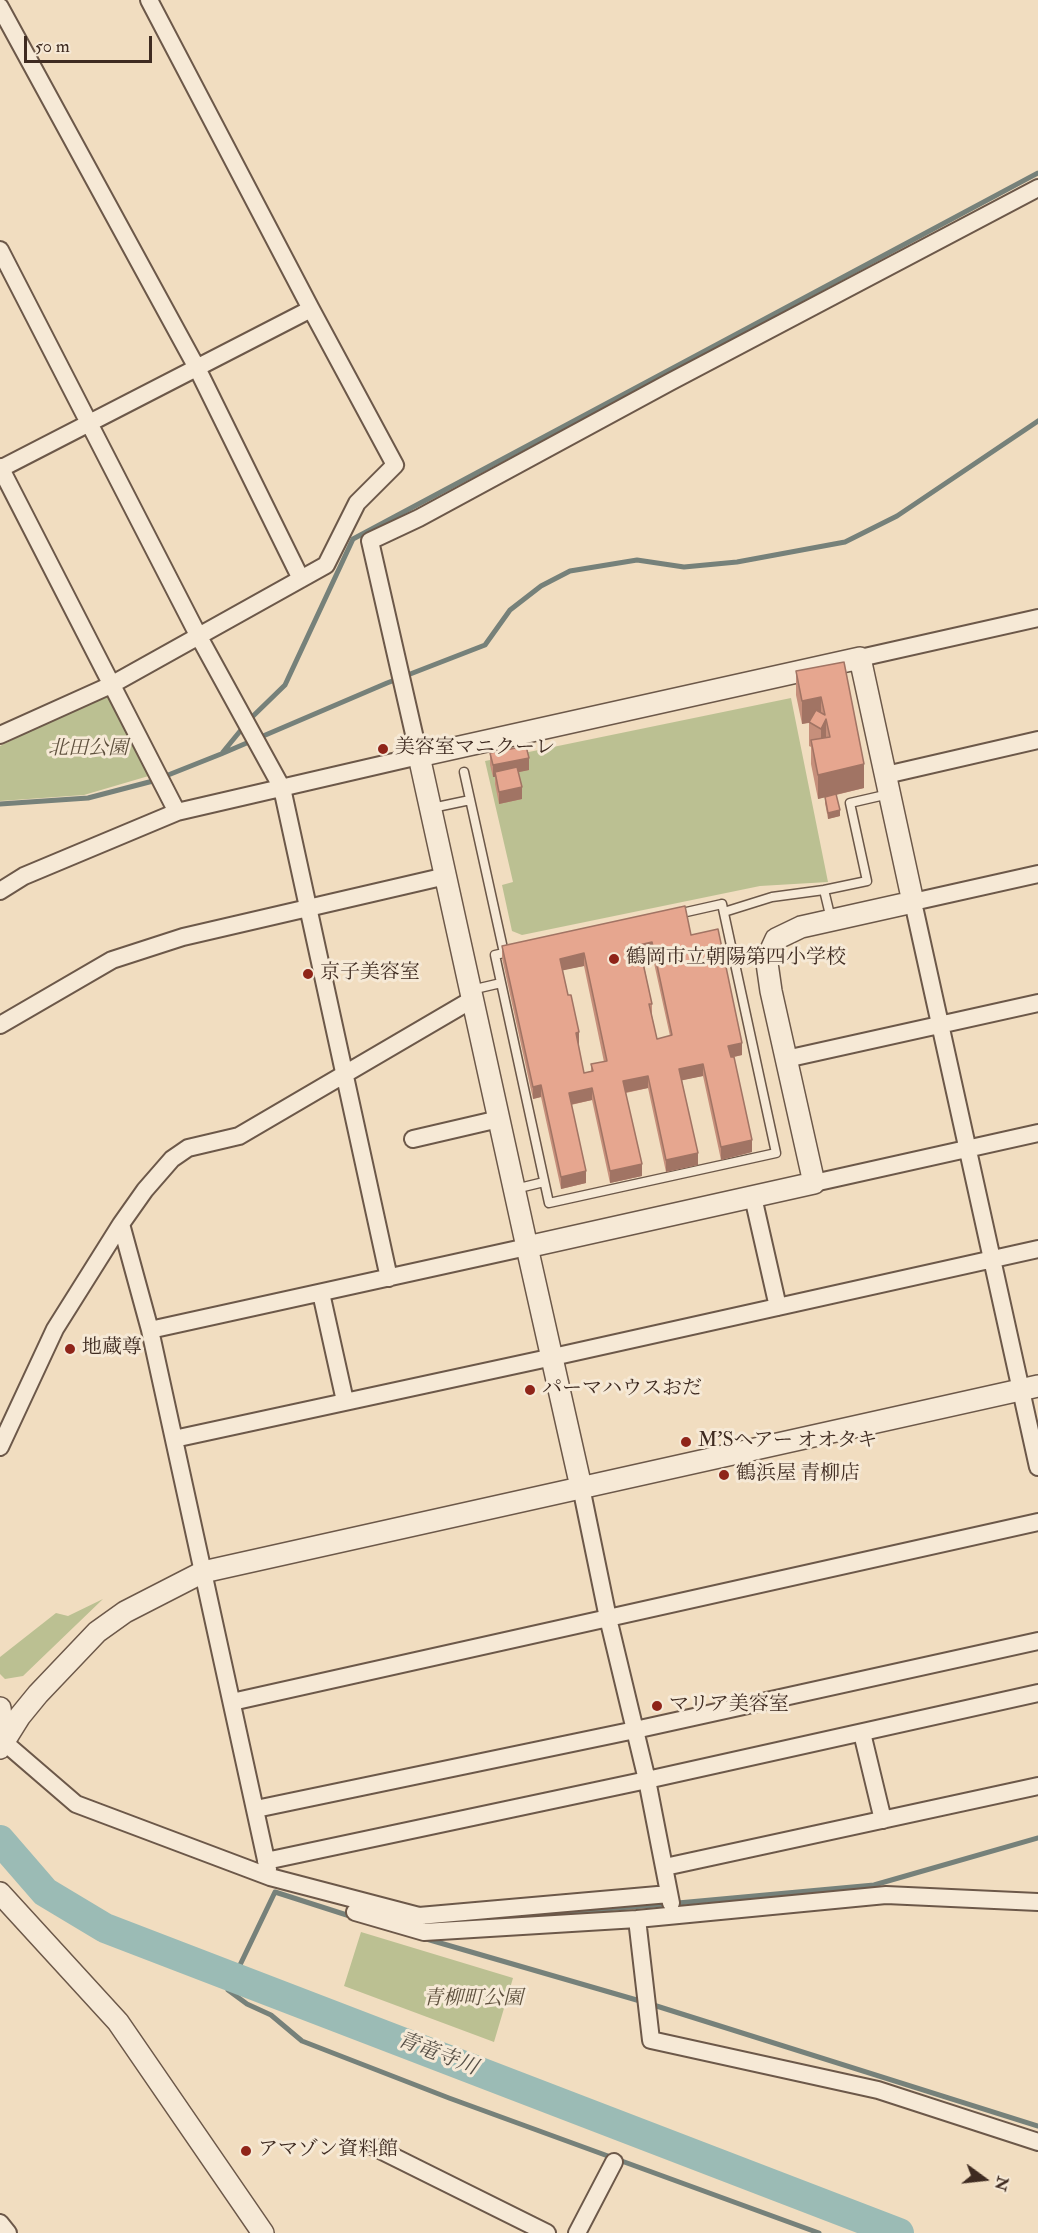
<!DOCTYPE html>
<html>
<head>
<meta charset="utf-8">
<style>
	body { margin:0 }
	#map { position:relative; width:1038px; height:2233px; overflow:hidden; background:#f1ddc0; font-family:"IM FELL Double Pica",serif }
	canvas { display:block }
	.north { position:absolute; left:954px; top:2149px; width:60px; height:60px; -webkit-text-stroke:4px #f6e9d6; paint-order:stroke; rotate:105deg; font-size:16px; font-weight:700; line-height:24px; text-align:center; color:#3f2b21 }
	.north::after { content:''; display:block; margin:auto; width:21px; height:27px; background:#3f2b21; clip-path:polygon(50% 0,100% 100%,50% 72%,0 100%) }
	.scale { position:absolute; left:24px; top:36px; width:128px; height:27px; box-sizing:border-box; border:3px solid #3f2b21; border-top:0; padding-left:8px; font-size:18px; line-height:21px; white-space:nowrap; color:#3f2b21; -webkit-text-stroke:4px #f6e9d6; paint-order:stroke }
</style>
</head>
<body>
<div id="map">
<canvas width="1038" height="2233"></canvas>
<div class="north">N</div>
<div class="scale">50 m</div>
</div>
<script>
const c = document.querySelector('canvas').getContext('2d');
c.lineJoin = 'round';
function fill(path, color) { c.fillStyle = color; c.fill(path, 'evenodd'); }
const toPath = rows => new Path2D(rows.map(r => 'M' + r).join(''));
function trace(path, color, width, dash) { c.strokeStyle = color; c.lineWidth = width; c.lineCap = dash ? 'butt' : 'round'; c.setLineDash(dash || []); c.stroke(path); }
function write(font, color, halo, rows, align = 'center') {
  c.font = font + ' "IM FELL Double Pica","Noto Serif JP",serif'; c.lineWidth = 6; c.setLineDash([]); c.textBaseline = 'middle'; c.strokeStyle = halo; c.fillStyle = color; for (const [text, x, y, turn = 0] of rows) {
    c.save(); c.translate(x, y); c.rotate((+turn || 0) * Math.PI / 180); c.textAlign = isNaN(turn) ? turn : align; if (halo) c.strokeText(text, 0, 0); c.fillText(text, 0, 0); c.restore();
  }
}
fill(toPath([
	[109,692,152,775,84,795,0,801,0,746],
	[791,698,828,882,760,886,522,935,512,931,502,885,513,882,485,761],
	[103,1599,23,1676,5,1679,0,1674,0,1657,56,1613,68,1616],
	[361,1932,513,1978,494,2042,344,1986]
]), '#bbc092');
trace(toPath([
	[223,752,250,719,285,685,353,539,1038,173],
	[0,804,88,798,153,781,221,754,387,683,485,645,510,610,541,586,570,571,637,560,684,567,737,562,845,542,897,516,1038,421],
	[353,1917,275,1892,228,1990,247,2004,271,2015,302,2041,449,2098,819,2233],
	[452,1921,656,1905,874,1885,1038,1838],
	[423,1938,647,2003,1038,2126]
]), '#76817a', 5);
trace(toPath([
	[0,1840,45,1892,105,1928,899,2233]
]), '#9bbbb5', 30);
const service = toPath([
	[464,772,504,953],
	[432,808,470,800],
	[824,890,831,919],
	[722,904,776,1153,549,1203,495,955,722,904],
	[724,912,772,897,824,890,867,881,850,803,889,794],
	[471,990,501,983],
	[515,1189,544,1182]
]);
const minor = toPath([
	[0,7,197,368,301,579],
	[0,250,198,635,282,788,389,1278],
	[0,467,177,812],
	[0,469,311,309],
	[860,658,1038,618],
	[0,735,111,685,326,565,357,503,395,465,311,309,149,0],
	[886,775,1038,740],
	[1038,874,913,902,1038,1467],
	[0,891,24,876,177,812,419,756,370,541,419,518,670,382,1038,188],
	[0,1025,112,960,183,937,446,876],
	[786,1059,1038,1003],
	[413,1139,499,1119],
	[814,1183,1038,1133],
	[753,1197,778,1307],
	[121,1224,150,1330,268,1869],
	[321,1293,345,1401],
	[150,1330,527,1247],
	[174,1439,553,1357,1038,1249],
	[0,1447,55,1329,121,1224,145,1190,172,1159,188,1148,239,1136,473,999],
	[581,1487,608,1618,647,1780,671,1903],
	[232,1702,1038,1522],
	[862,1733,883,1820],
	[4,1742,76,1804,270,1877,419,1916,669,1894],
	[256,1809,635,1730,1038,1641],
	[266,1861,647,1780,1038,1693],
	[665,1867,1038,1786],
	[1038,1902,886,1895,637,1919,651,2040,878,2090,1038,2142],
	[355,1912,424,1932,637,1919],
	[374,2147,547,2233],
	[0,2223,8,2233],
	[577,2233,614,2162]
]);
const tertiary = toPath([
	[527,1247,814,1183,771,991,767,963,770,952,776,939,801,927,913,902,860,658,419,756,527,1247,581,1487],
	[0,1708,4,1742],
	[0,1748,20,1716,38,1694,97,1632,125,1612,203,1572,1038,1386],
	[0,1893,118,2022,263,2233]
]);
trace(service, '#6c5849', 11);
trace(minor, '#6c5849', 20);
trace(tertiary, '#6c5849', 24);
trace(service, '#f6e9d6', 8);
trace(minor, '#f6e9d6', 16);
trace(tertiary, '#f6e9d6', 21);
fill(toPath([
	[844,662,864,788,836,795,840,816,828,819,825,803,825,797,818,799,811,764,811,747,809,746,809,723,802,724,796,695,796,671],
	[490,753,529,770,518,772,522,799,499,804,495,784,495,777,493,777,490,765],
	[691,935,742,1055,734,1057,752,1152,721,1160,703,1076,682,1080,698,1165,666,1172,648,1088,626,1093,642,1176,610,1183,592,1100,571,1105,586,1183,561,1189,541,1097,533,1099,502,958,502,946],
	[652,954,670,1036,657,1039,652,1016,652,1004,642,956],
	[584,966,604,1062,591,1064,591,1071,584,1073,578,1045,579,1044,562,970]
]), '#c68f7b');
fill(toPath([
	[821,697,821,720,802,724,802,701],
	[826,719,826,743,821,752,821,729],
	[529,758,529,770,496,777,495,772,495,777,493,777,493,765],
	[864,764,864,788,818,799,818,775],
	[522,787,522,799,499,804,499,792],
	[840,810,840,816,828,819,828,813],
	[652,942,652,954,639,957,639,945],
	[584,953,584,966,560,971,560,959],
	[579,1032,579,1044,576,1045,576,1033],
	[742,1043,742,1055,728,1058,728,1046],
	[703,1064,703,1076,679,1081,679,1069],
	[648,1076,648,1088,623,1093,623,1081],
	[541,1085,541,1097,533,1099,533,1087],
	[592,1088,592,1100,569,1105,569,1093],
	[752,1140,752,1152,721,1160,721,1147],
	[698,1153,698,1165,666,1172,666,1160],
	[642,1164,642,1176,610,1183,610,1171],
	[586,1171,586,1183,561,1189,561,1177]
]), '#a17464');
const building = toPath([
	[844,662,864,764,818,775,811,740,830,737,826,719,821,729,809,722,816,710,825,715,821,697,802,701,796,671,844,662],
	[526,746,529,758,493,765,490,753,526,746],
	[517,767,522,787,499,792,495,772,517,767],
	[836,794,840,810,828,813,825,797,836,794],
	[685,906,691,935,718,929,742,1043,728,1046,731,1057,734,1057,752,1140,721,1147,703,1064,679,1069,698,1153,666,1160,648,1076,623,1081,642,1164,610,1171,592,1088,569,1093,586,1171,561,1177,541,1085,533,1087,502,946,685,906],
	[652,942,672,1035,657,1039,649,1004,652,1004,639,945,652,942],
	[584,953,607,1061,591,1064,593,1071,584,1073,576,1033,579,1032,571,995,568,995,560,959,584,953]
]);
fill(building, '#e6a68f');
trace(building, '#a17464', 1.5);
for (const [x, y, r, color] of [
	[383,749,6,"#8f2418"],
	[614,959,6,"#8f2418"],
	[308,974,6,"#8f2418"],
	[70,1349,6,"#8f2418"],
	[530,1390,6,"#8f2418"],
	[686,1442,6,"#8f2418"],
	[724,1475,6,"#8f2418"],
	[657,1706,6,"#8f2418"],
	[246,2151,6,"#8f2418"]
]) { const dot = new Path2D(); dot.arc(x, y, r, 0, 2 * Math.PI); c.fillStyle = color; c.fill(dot); trace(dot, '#f6e9d6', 2); }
write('20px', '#3f2b21', '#f6e9d6', [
	["美容室マニクーレ",395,749],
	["鶴岡市立朝陽第四小学校",626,959],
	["京子美容室",320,974],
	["地蔵尊",82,1349],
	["パーマハウスおだ",542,1390],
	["M'Sヘアー オオタキ",698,1442],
	["鶴浜屋 青柳店",736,1475],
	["マリア美容室",669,1706],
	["アマゾン資料館",258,2151]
], 'left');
write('italic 20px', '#5e503d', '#f6e9d6', [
	["北田公園",88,750],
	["青柳町公園",473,2000]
]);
write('italic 21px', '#564f46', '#f6e9d6', [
	["青竜寺川",437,2055,21]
]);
</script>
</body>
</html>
